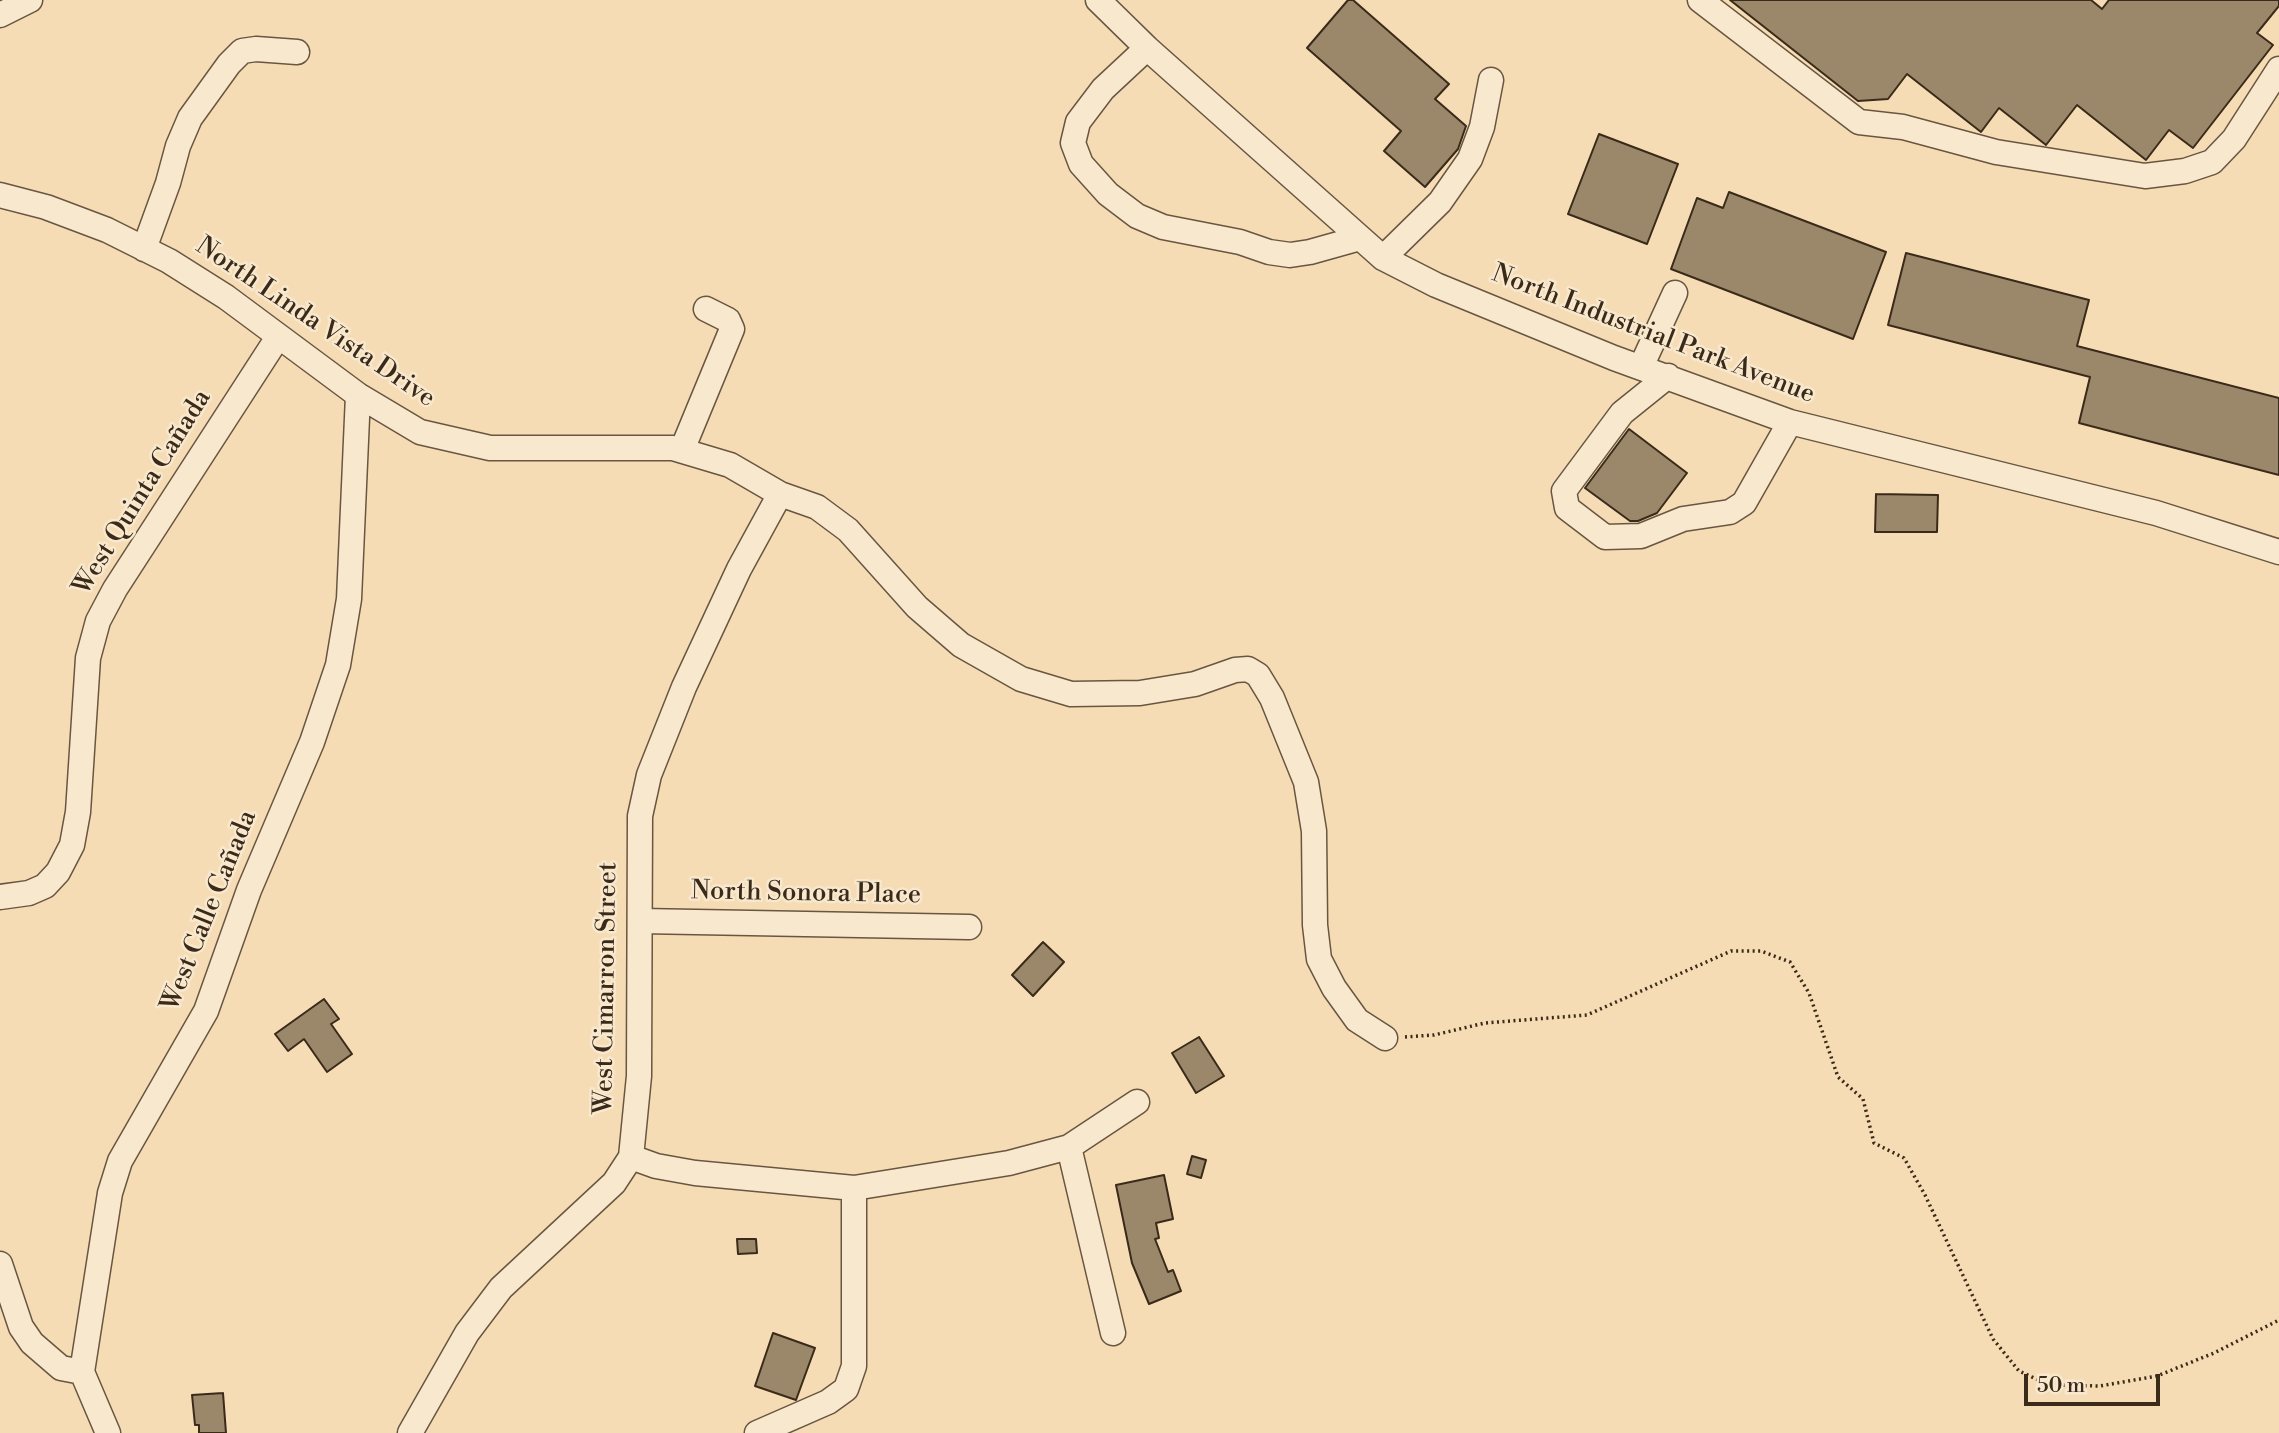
<!DOCTYPE html>
<html>
<head>
<meta charset="utf-8">
<style>
	body { margin:0 }
	#map { position:relative; width:2279px; height:1433px; overflow:hidden; background:#f5dcb4; font-family:"Libre Bodoni",serif }
	canvas { display:block }
	.scale { position:absolute; left:2024px; top:1374px; width:136px; height:32px; box-sizing:border-box; border:4px solid #3a2a19; border-top:0; padding-left:9px; font-size:21px; line-height:24px; white-space:nowrap; color:#3a2a19; -webkit-text-stroke:5px #f8e8ce; paint-order:stroke }
</style>
</head>
<body>
<div id="map">
<canvas width="2279" height="1433"></canvas>
<div class="scale">50 m</div>
</div>
<script>
const c = document.querySelector('canvas').getContext('2d');
c.lineJoin = 'round';
function fill(path, color) { c.fillStyle = color; c.fill(path, 'evenodd'); }
const toPath = rows => new Path2D(rows.map(r => 'M' + r).join(''));
function trace(path, color, width, dash) { c.strokeStyle = color; c.lineWidth = width; c.lineCap = dash ? 'butt' : 'round'; c.setLineDash(dash || []); c.stroke(path); }
function write(font, color, halo, rows, align = 'center') {
  c.font = font + ' "Libre Bodoni",serif'; c.lineWidth = 5; c.setLineDash([]); c.textBaseline = 'middle'; c.strokeStyle = halo; c.fillStyle = color; for (const [text, x, y, turn = 0] of rows) {
    c.save(); c.translate(x, y); c.rotate((+turn || 0) * Math.PI / 180); c.textAlign = isNaN(turn) ? turn : align; if (halo) c.strokeText(text, 0, 0); c.fillText(text, 0, 0); c.restore();
  }
}
const building = toPath([
	[1348,0,1353,0,1449,84,1435,99,1466,126,1458,149,1425,187,1384,151,1401,131,1307,48,1348,0],
	[1730,0,2091,0,2102,9,2109,0,2279,0,2279,6,2257,33,2273,45,2193,148,2169,130,2146,160,2077,105,2046,145,1999,108,1981,132,1907,74,1888,99,1858,101,1730,0],
	[1599,134,1678,164,1647,244,1568,214,1599,134],
	[1729,192,1886,252,1853,339,1671,269,1697,198,1723,208,1729,192],
	[1906,253,2089,300,2077,346,2279,398,2279,475,2079,423,2090,377,1888,325,1906,253],
	[1629,429,1687,473,1657,513,1638,521,1630,521,1585,488,1629,429],
	[1876,494,1938,495,1937,532,1875,532,1876,494],
	[1043,942,1064,962,1033,996,1012,975,1043,942],
	[324,999,339,1019,331,1024,352,1054,327,1072,304,1039,288,1051,275,1034,324,999],
	[1199,1037,1224,1076,1196,1093,1172,1053,1199,1037],
	[1192,1156,1206,1160,1201,1178,1187,1174,1192,1156],
	[1164,1175,1173,1219,1156,1223,1159,1238,1155,1239,1168,1272,1173,1270,1181,1291,1149,1304,1132,1263,1116,1185,1164,1175],
	[737,1239,756,1239,757,1253,738,1254,737,1239],
	[773,1333,815,1348,796,1400,755,1386,773,1333],
	[223,1393,226,1433,199,1433,199,1425,195,1425,192,1395,223,1393]
]);
fill(building, '#9b876a');
trace(building, '#3a2a19', 2);
const minor = toPath([
	[1098,0,1147,48,1383,258,1436,285,1614,358,1790,422,2156,513,2279,552],
	[1700,0,1859,122,1903,127,1996,152,2145,176,2185,171,2212,162,2234,139,2279,69],
	[0,15,30,0],
	[1147,48,1103,89,1078,122,1073,143,1081,164,1108,194,1137,216,1163,227,1240,242,1269,252,1290,255,1310,252,1360,238],
	[0,195,46,207,107,230,169,261,226,297,358,395,420,432,490,448,673,448,730,465,780,494,817,507,848,530,917,607,961,645,1021,679,1071,694,1140,693,1195,684,1235,670,1248,669,1258,675,1272,698,1306,782,1314,831,1315,925,1319,959,1334,988,1357,1020,1385,1038],
	[144,249,168,183,178,146,190,118,229,64,242,51,256,49,297,52],
	[1383,258,1440,202,1470,159,1482,127,1491,80],
	[1641,367,1675,293],
	[1668,376,1622,413,1564,491,1567,508,1605,537,1641,536,1683,519,1730,512,1744,503,1790,422],
	[682,450,732,329,728,320,706,309],
	[0,897,29,893,45,886,58,872,72,845,78,812,88,658,98,621,115,589,278,337],
	[641,921,969,927],
	[1069,1147,1113,1333],
	[631,1157,656,1166,695,1173,854,1188,1009,1163,1069,1147,1137,1102],
	[0,1264,21,1327,32,1343,61,1368,82,1372],
	[108,1433,82,1372,110,1193,120,1161,206,1011,249,890,312,742,338,665,349,599,358,395],
	[410,1433,467,1333,501,1288,614,1183,631,1157,639,1076,640,816,649,775,684,687,739,569,780,494],
	[757,1433,828,1402,846,1389,854,1366,854,1188]
]);
trace(minor, '#695640', 27);
trace(toPath([
	[1405,1037,1434,1035,1485,1023,1587,1015,1731,951,1761,951,1790,962,1809,993,1838,1077,1863,1099,1874,1143,1904,1158,1925,1195,1993,1339,2019,1371,2049,1385,2100,1386,2157,1376,2214,1353,2279,1320]
]), '#3a2a19', 3.5, [2, 3.5]);
trace(minor, '#f8e8ce', 24);
write('26px', '#3a2a19', '#f8e8ce', [
	["North Linda Vista Drive",315,323,34],
	["North Industrial Park Avenue",1653,335,21],
	["West Quinta Cañada",143,493,-58],
	["North Sonora Place",806,894,1],
	["West Calle Cañada",210,911,-68],
	["West Cimarron Street",607,988,-89]
]);
</script>
</body>
</html>
